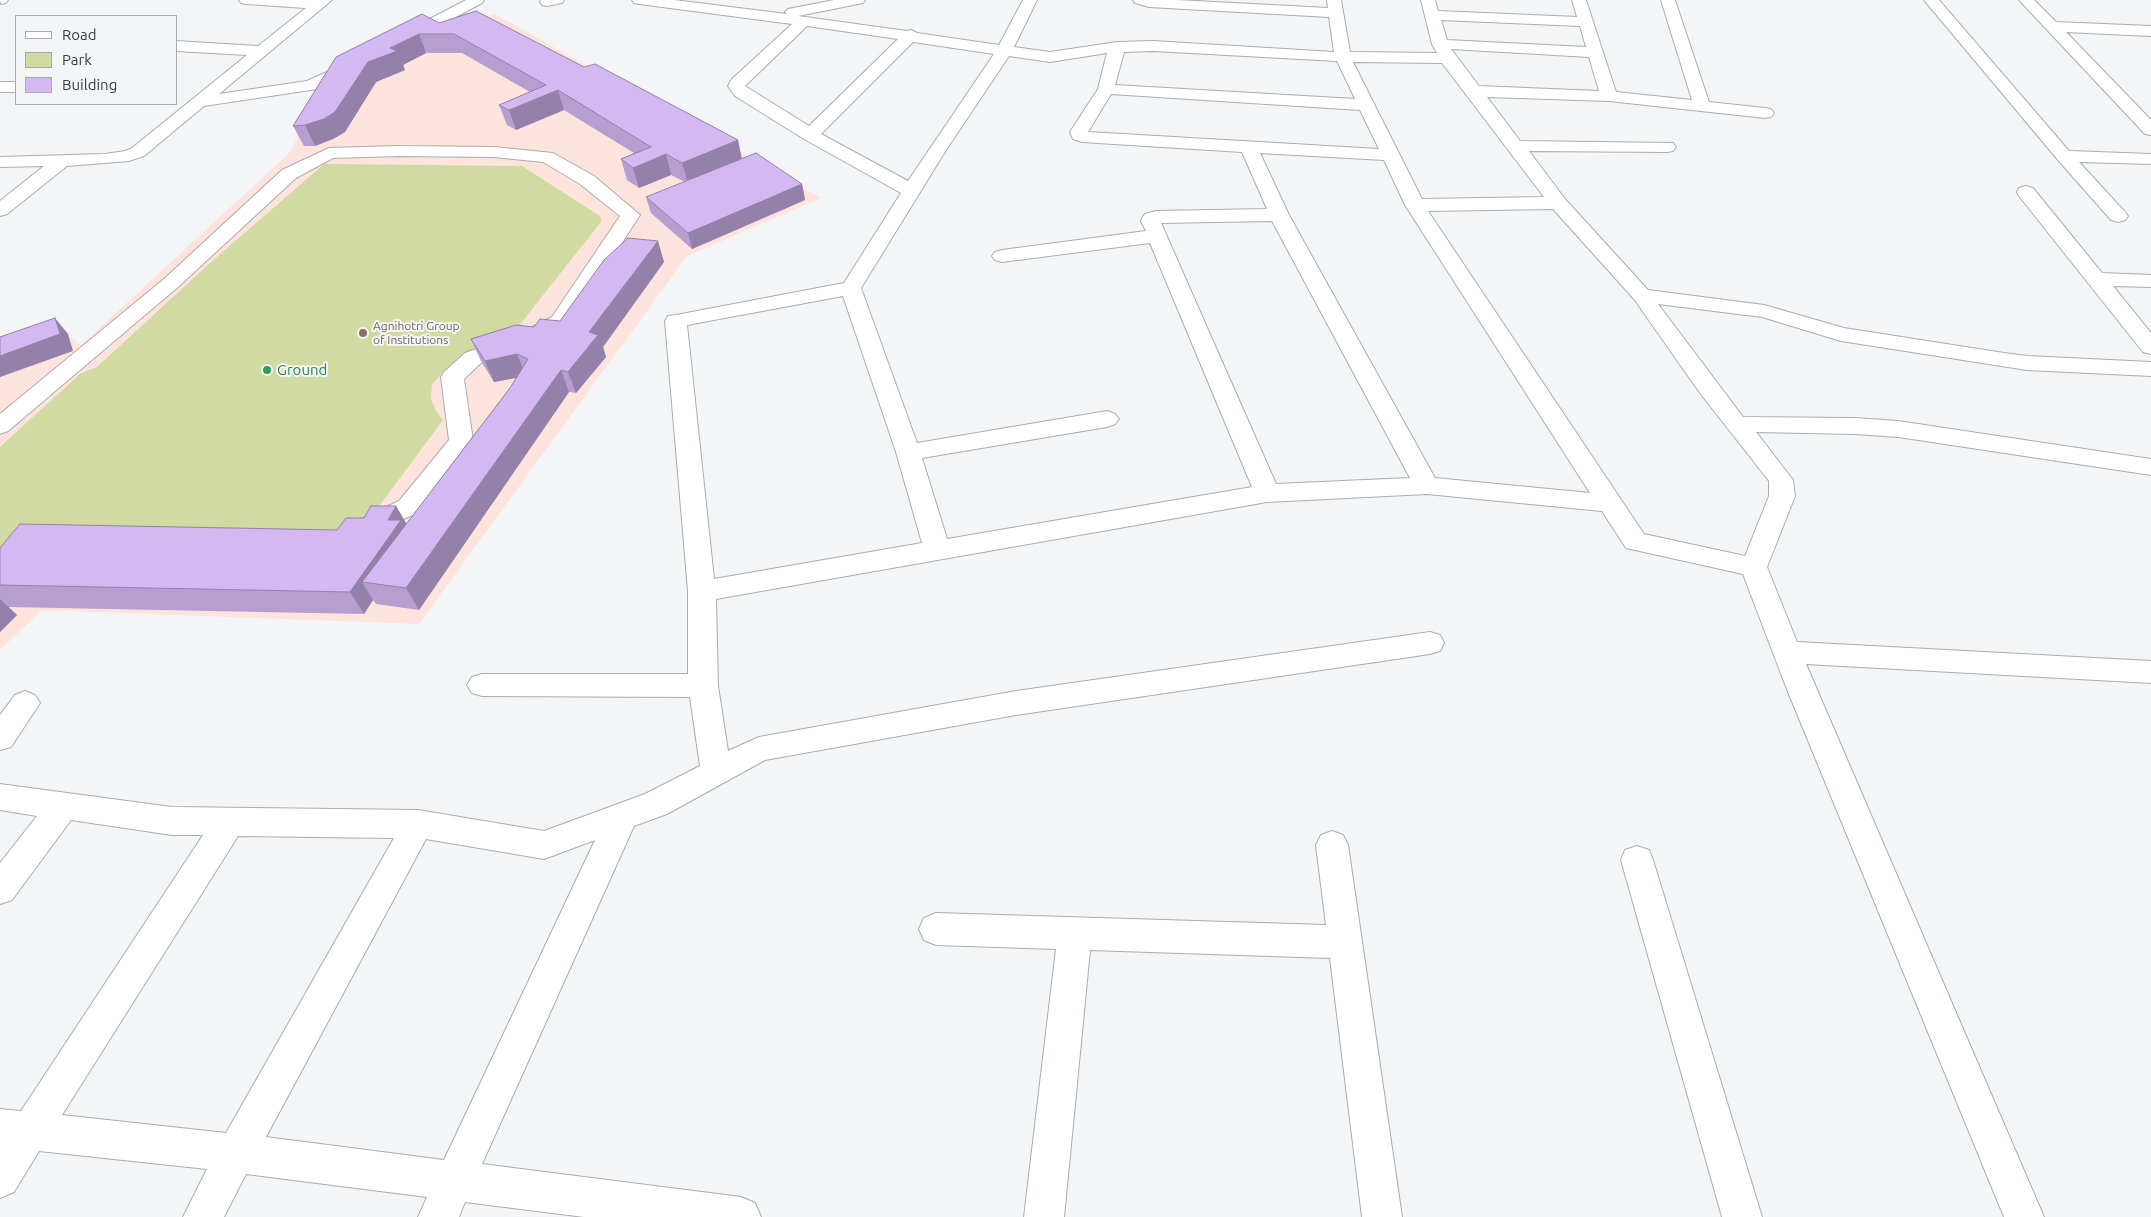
<!DOCTYPE html>
<html>
<head>
<meta charset="utf-8">
<style>
	body { margin:0 }
	#map { position:relative; width:2151px; height:1217px; overflow:hidden; background:#f3f5f7; font-family:Ubuntu,sans-serif }
	canvas { display:block }
	.legend { position:absolute; left:15px; top:15px; width:162px; height:90px; box-sizing:border-box; background:#f3f5f7; border:1px solid #a9abac; margin:0; padding:6px 9px; list-style:none; font-size:15px; color:#3b3b3c }
	.legend li { display:flex; align-items:center; gap:10px; height:25px }
	.legend b { width:25px; border:1px solid #a9abac }
</style>
</head>
<body>
<div id="map">
<canvas width="2151" height="1217"></canvas>
<ul class="legend">
<li><b style="height:6px;background:#fff"></b>Road</li>
<li><b style="height:14px;background:#d0daa1"></b>Park</li>
<li><b style="height:14px;background:#d4b8f2"></b>Building</li>
</ul>
</div>
<script>
const c = document.querySelector('canvas').getContext('2d');
c.lineJoin = 'round';
function fill(path, color) { c.fillStyle = color; c.fill(path, 'evenodd'); }
const toPath = rows => new Path2D(rows.map(r => 'M' + r).join(''));
function trace(path, color, width, dash) { c.strokeStyle = color; c.lineWidth = width; c.lineCap = dash ? 'butt' : 'round'; c.setLineDash(dash || []); c.stroke(path); }
function write(font, color, halo, rows, align = 'center') {
  c.font = font + ' Ubuntu,sans-serif'; c.lineWidth = 4; c.setLineDash([]); c.textBaseline = 'middle'; c.strokeStyle = halo; c.fillStyle = color; for (const [text, x, y, turn = 0] of rows) {
    c.save(); c.translate(x, y); c.rotate((+turn || 0) * Math.PI / 180); c.textAlign = isNaN(turn) ? turn : align; if (halo) c.strokeText(text, 0, 0); c.fillText(text, 0, 0); c.restore();
  }
}
fill(toPath([
	[495,14,821,198,687,256,419,624,42,610,0,650,0,354,64,332,81,345,288,154,334,78,428,30]
]), '#fee4dd');
fill(toPath([
	[324,164,522,166,600,216,601,222,506,342,469,355,451,364,432,384,431,398,436,411,443,420,377,509,305,546,0,574,0,447,81,373,97,367,210,263]
]), '#d0daa1');
const minor = toPath([
	[0,0,8,0,6,3,1,4,0,0],
	[239,0,332,0,219,94,307,81,353,60,359,62,361,65,359,68,317,89,204,106,144,156,129,161,67,166,7,214,0,216,0,201,44,166,0,167,0,157,105,154,125,151,132,148,247,55,176,51,176,41,258,46,306,8,246,4,241,3,239,0],
	[466,0,484,0,482,3,409,42,397,42,395,39,397,36,466,0],
	[541,0,564,0,562,3,547,6,542,5,540,2,541,0],
	[632,0,674,0,787,14,785,12,788,9,834,0,865,0,863,3,798,16,907,31,911,30,917,33,999,45,1023,0,1037,0,1014,47,1050,52,1117,42,1153,41,1334,52,1329,17,1149,7,1135,3,1133,0,1177,0,1328,8,1327,0,1341,0,1350,52,1437,53,1432,44,1421,0,1435,0,1438,11,1577,17,1572,0,1586,0,1616,92,1692,100,1661,0,1675,0,1709,102,1765,108,1771,109,1774,113,1771,117,1765,118,1609,101,1487,97,1520,141,1673,143,1676,147,1673,151,1667,152,1529,151,1565,199,1648,290,1764,305,1844,328,2004,353,2027,356,2151,362,2151,376,2027,370,1841,341,1762,317,1658,304,1743,417,1855,418,1898,421,2151,459,2151,475,1898,437,1855,434,1756,432,1793,480,1795,496,1767,567,1797,642,2151,661,2151,683,1806,664,2044,1217,2004,1217,1786,687,1743,574,1626,548,1602,511,1427,494,1267,502,716,599,718,686,728,751,759,737,1016,691,1430,632,1440,635,1444,643,1440,651,1430,654,1016,715,765,760,667,814,634,826,482,1164,741,1197,755,1203,761,1217,584,1217,465,1202,459,1217,418,1217,427,1197,246,1174,224,1217,183,1217,207,1169,39,1151,14,1192,0,1198,0,1109,21,1111,203,835,172,835,71,820,12,900,0,904,0,863,37,816,0,810,0,784,172,807,418,810,544,831,645,794,700,766,690,697,482,696,472,693,467,685,472,677,482,674,688,674,688,591,665,321,668,316,676,315,844,283,901,193,804,139,735,96,728,86,732,79,792,24,639,4,634,3,632,0],
	[1441,20,1580,26,1586,47,1447,40,1441,20],
	[807,26,898,39,809,126,745,86,807,26],
	[913,42,994,54,908,181,821,134,913,42],
	[1451,49,1589,57,1599,91,1479,86,1451,49],
	[1153,51,1337,61,1355,99,1115,85,1124,52,1153,51],
	[1107,53,1098,89,1070,132,1073,139,1082,142,1242,152,1267,209,1156,211,1145,214,1142,218,1141,221,1146,231,1002,250,995,252,992,256,995,260,1002,262,1150,243,1252,487,947,539,922,458,1107,427,1115,424,1119,419,1115,414,1107,411,917,443,861,288,946,150,1009,56,1050,62,1107,53],
	[1353,62,1442,63,1544,197,1422,199,1353,62],
	[1111,94,1360,110,1379,149,1088,132,1111,94],
	[1260,153,1384,160,1405,205,1590,493,1435,478,1289,215,1260,153],
	[1553,209,1634,299,1700,393,1769,481,1769,496,1745,556,1644,534,1428,211,1553,209],
	[1272,221,1410,478,1276,484,1161,223,1272,221],
	[843,296,896,452,922,543,714,579,687,325,843,296],
	[238,836,394,838,226,1133,62,1115,238,836],
	[426,839,544,859,595,840,444,1160,266,1137,426,839],
	[1924,0,1939,0,2069,151,2151,154,2151,164,2079,162,2125,212,2128,216,2125,220,2118,222,2111,220,2058,160,1924,0],
	[2019,0,2034,0,2056,22,2151,26,2151,36,2066,32,2151,120,2151,135,2145,134,2019,0],
	[0,82,16,82,16,92,0,92,0,82],
	[398,146,494,147,553,153,594,176,640,215,568,326,530,346,481,363,464,379,473,441,417,513,365,536,356,533,352,527,356,521,399,501,449,440,441,377,444,372,465,353,514,336,552,317,620,216,580,184,543,162,494,157,398,156,333,158,296,178,178,287,8,431,0,434,0,414,164,279,282,170,329,148,398,146],
	[2026,186,2033,188,2102,273,2151,275,2151,287,2113,286,2151,333,2151,354,2143,352,2019,196,2017,192,2019,188,2026,186],
	[25,691,35,695,40,703,11,747,0,750,0,715,15,695,25,691],
	[1332,831,1343,835,1348,845,1402,1217,1362,1217,1330,958,1090,950,1064,1217,1024,1217,1056,949,936,945,924,940,919,929,924,918,936,913,1326,925,1316,845,1321,835,1332,831],
	[1637,846,1649,850,1653,860,1762,1217,1722,1217,1621,860,1625,850,1637,846]
]);
trace(minor, '#aaacae', 2);
fill(minor, '#fff');
fill(toPath([
	[439,23,584,67,738,140,742,159,802,184,805,200,692,249,651,213,646,197,685,182,671,175,639,188,627,180,621,159,634,153,564,110,516,130,507,125,499,105,530,92,462,53,426,53,403,65,405,70,376,82,345,132,333,139,315,146,304,146,293,126,336,57],
	[664,262,603,347,606,357,576,393,569,392,419,610,376,604,373,600,364,614,8,607,17,615,0,632,0,548,337,530,364,518,396,506,406,524,510,388,516,378,494,382,481,361,471,339,534,327,560,321]
]), '#b69ed0');
fill(toPath([
	[419,34,426,53,403,65,405,70,376,82,345,132,333,139,315,146,305,125,368,62,390,48],
	[558,90,564,110,516,130,509,110],
	[738,140,742,161,688,183,682,163],
	[666,154,671,175,639,188,633,168],
	[802,184,805,200,692,249,688,233],
	[658,241,664,262,603,347,606,357,576,393,568,372,589,332],
	[55,318,68,334,73,351,0,377,0,356],
	[517,354,526,376,494,382,485,361],
	[561,370,569,392,419,610,406,588],
	[396,506,409,528,362,582,373,600,364,614,350,592],
	[0,599,17,615,0,632]
]), '#9481a9');
const building = toPath([
	[476,11,584,67,595,64,738,140,682,163,666,154,633,168,621,159,651,147,558,90,509,110,499,105,546,85,454,34,419,34,390,48,397,51,368,62,335,112,324,119,305,125,293,126,336,57,422,14,439,23,476,11],
	[756,153,802,184,688,233,646,197,756,153],
	[628,238,658,241,589,332,598,335,568,372,561,370,406,588,362,582,510,388,528,359,517,354,485,361,471,339,516,325,534,327,540,319,560,321,604,260,628,238],
	[55,318,60,334,0,356,0,337,55,318],
	[371,506,396,506,388,520,401,520,350,592,0,585,0,548,20,524,337,530,346,518,364,518,371,506]
]);
fill(building, '#d4b8f2');
trace(building, '#9481a9', 1);
for (const [x, y, r, color] of [
	[363,333,5,"#8d6e63"],
	[267,370,5,"#2e9e5b"]
]) { const dot = new Path2D(); dot.arc(x, y, r, 0, 2 * Math.PI); c.fillStyle = color; c.fill(dot); trace(dot, '#f3f5f7', 2); }
write('12px', '#785e54', '#f3f5f7', [
	["Agnihotri Group",373,326],
	["of Institutions",373,340]
], 'left');
write('15px', '#27864d', '#f3f5f7', [
	["Ground",277,370]
], 'left');
</script>
</body>
</html>
